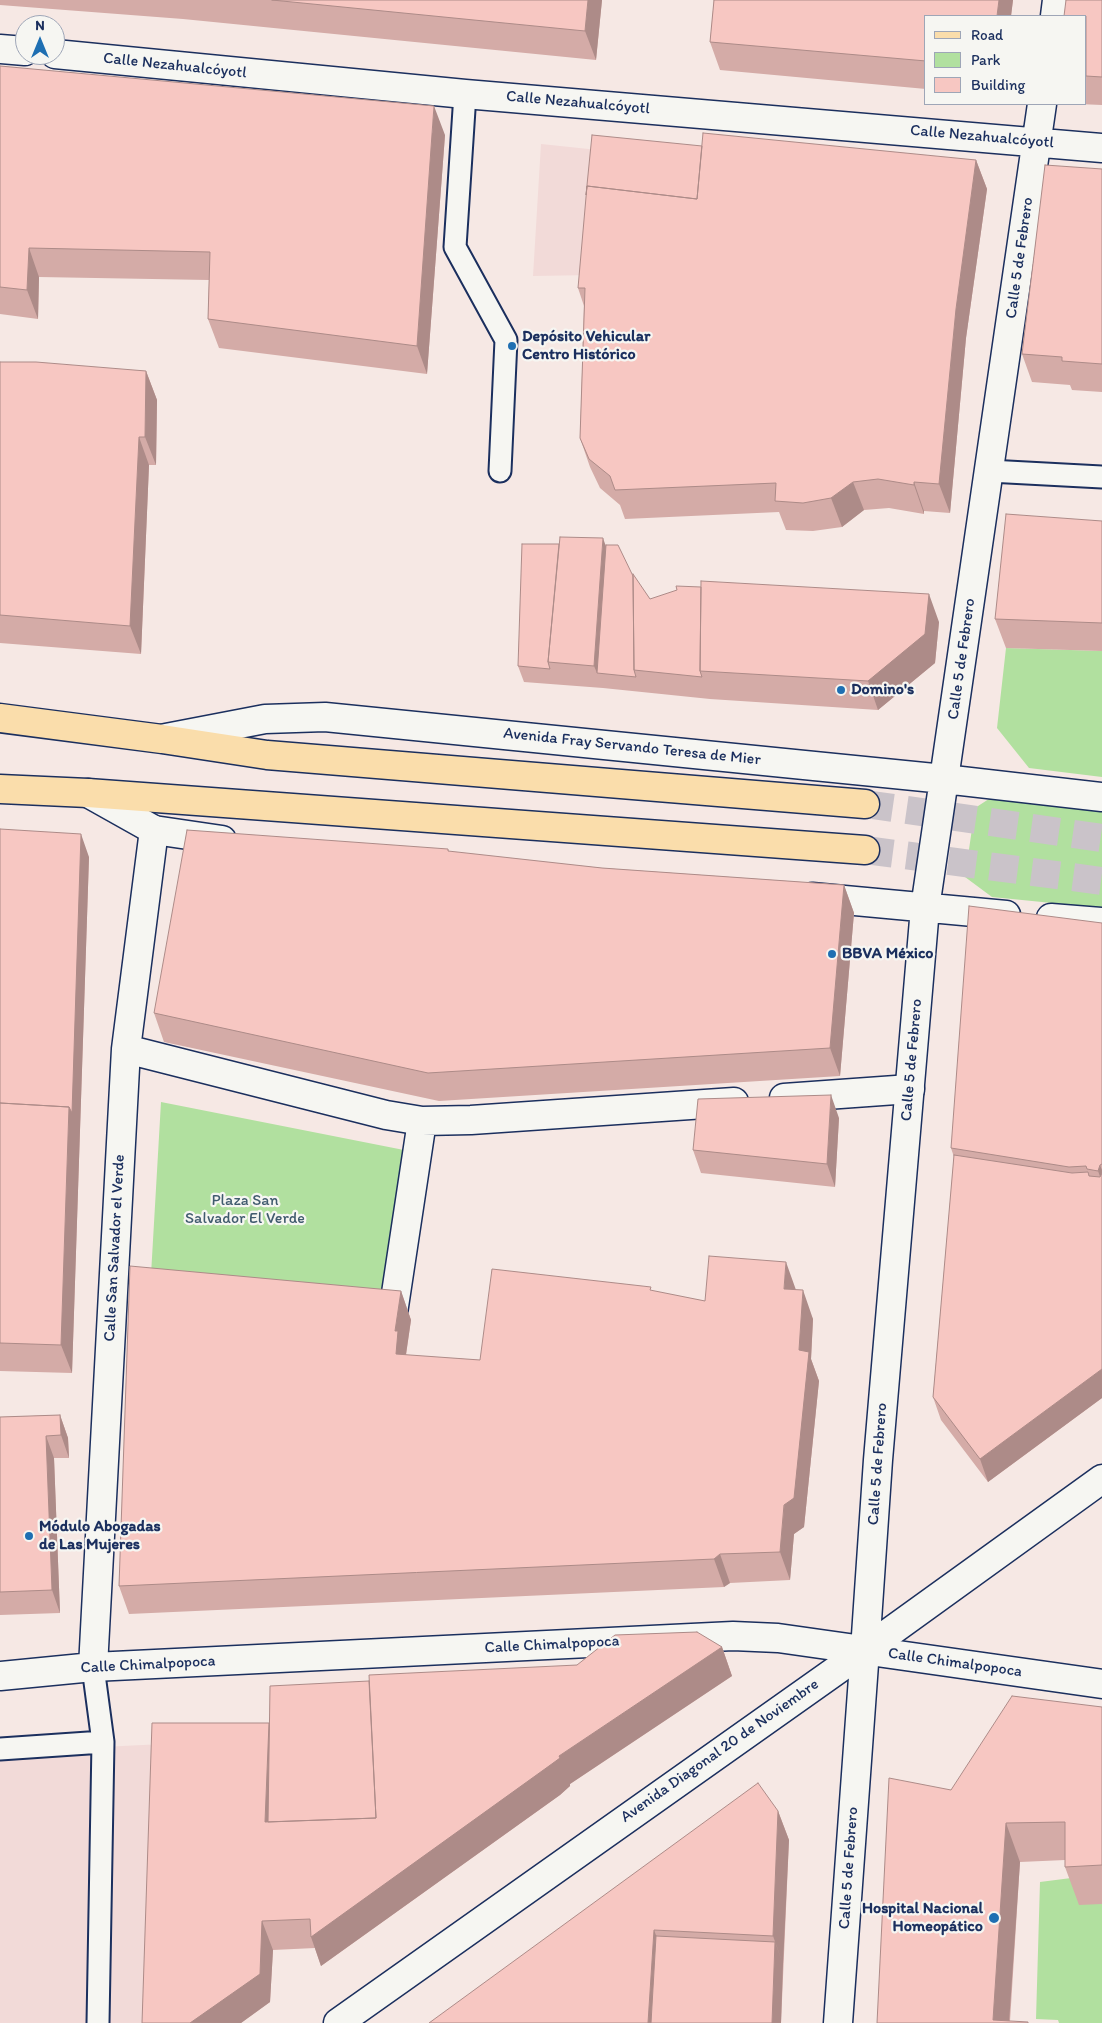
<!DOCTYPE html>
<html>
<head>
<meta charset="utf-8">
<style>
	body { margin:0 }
	#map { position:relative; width:1102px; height:2023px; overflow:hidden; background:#f6e8e4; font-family:Itim,sans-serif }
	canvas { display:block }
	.legend { position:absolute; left:924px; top:15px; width:162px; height:90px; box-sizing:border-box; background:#f6f6f2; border:1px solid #9ea6b7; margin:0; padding:6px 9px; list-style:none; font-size:15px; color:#1b2f5e }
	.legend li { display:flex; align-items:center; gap:10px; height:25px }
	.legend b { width:25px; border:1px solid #9ea6b7 }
	.north { position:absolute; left:15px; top:15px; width:50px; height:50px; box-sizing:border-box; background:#f6f6f2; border:1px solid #9ea6b7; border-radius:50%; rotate:0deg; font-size:14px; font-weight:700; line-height:20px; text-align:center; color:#1b2f5e }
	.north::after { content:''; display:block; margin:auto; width:18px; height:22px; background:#1f6fb2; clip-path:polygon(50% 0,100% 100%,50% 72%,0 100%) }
</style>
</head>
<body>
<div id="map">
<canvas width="1102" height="2023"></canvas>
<ul class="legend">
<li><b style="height:6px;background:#faddab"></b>Road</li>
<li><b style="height:14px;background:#b1e09f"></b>Park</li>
<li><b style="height:14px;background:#f7c7c2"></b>Building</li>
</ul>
<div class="north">N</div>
</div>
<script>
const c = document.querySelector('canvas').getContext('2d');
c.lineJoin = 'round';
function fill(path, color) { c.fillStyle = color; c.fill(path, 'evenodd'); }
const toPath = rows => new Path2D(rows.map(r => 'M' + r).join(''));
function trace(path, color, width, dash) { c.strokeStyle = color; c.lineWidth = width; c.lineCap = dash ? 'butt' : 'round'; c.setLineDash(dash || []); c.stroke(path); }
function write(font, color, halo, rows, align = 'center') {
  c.font = font + ' Itim,sans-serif'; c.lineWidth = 4.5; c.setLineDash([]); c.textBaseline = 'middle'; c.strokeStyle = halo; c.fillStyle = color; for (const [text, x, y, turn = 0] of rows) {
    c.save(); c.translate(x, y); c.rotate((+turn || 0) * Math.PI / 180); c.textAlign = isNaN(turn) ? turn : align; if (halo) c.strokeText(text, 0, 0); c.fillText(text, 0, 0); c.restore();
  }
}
fill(toPath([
	[541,144,598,150,592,275,533,276],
	[163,1744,153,2023,0,2023,0,1752]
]), '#f2dad8');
fill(toPath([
	[1006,648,1102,651,1102,777,1029,768,997,728],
	[995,795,1102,803,1102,908,992,897,965,877,975,808],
	[161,1102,409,1151,384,1315,150,1292],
	[1079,1877,1102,1904,1102,2023,1059,2023,1058,2020,1036,2019,1040,1882]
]), '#b1e09f');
trace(toPath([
	[865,804,1102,838],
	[865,850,1102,881]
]), '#cac3c9', 28, [28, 14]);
const lane = toPath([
	[465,94,455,247,506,340,500,471],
	[989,471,1102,477],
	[93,1667,103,1742,98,2023],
	[0,1749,103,1742]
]);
const street = toPath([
	[1055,16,1057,0],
	[0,49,25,51],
	[55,54,465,94,1102,148],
	[944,779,1042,104],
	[126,1049,386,1115,422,1121,471,1120,734,1102],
	[784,1098,910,1089],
	[393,1313,422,1121],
	[93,1667,126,1049,154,830],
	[0,1676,93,1667,733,1636,778,1638,1102,1684],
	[838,2023,865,1650]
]);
const secondary = toPath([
	[166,738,265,719,325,717,944,779,1102,797],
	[88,793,154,830,222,840],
	[812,897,1006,915],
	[1051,918,1102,922],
	[865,1650,878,1460,925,908,944,779],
	[338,2023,865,1650,1102,1479]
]);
const primary = toPath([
	[0,718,162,739,267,755,865,804],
	[0,789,88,793,865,850]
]);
trace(lane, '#1b2f5e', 25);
trace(street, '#1b2f5e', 31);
trace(secondary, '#1b2f5e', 31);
trace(primary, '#1b2f5e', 31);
trace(lane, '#f6f6f2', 21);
trace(street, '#f6f6f2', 28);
trace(secondary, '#f6f6f2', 28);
trace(primary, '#faddab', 28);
fill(toPath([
	[0,0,602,0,596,60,183,19,0,5],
	[714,0,1013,0,1011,16,926,16,926,89,720,70,710,42],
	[1102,0,1102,105,1078,104,1086,104,1086,16],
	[0,66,445,135,427,374,219,348,208,319,209,280,39,277,38,319,0,314],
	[702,146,976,160,987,189,966,338,950,513,924,511,924,514,889,508,864,510,842,527,813,531,786,530,779,512,625,519,620,505,600,488,590,467,580,438,584,306,578,288],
	[1102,169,1102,392,1072,390,1070,385,1032,382,1022,354],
	[0,362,146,371,157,400,156,465,149,465,141,654,0,643],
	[1102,521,1102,651,1006,648,995,619],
	[606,545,633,576,650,599,939,622,935,663,878,710,710,699,603,688,524,682,518,666],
	[0,829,89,857,72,1373,0,1371],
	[448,849,449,852,602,868,844,885,854,913,840,1076,439,1101,164,1042,154,1013],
	[1102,923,1102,1398,988,1482,941,1420,933,1397,954,1157,951,1148],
	[839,1118,835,1187,701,1173,693,1150],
	[796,1290,813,1319,811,1359,819,1381,804,1527,794,1534,790,1580,730,1583,724,1587,129,1614,119,1586,401,1291,411,1320,406,1355,480,1360,652,1291,705,1301],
	[60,1415,68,1438,69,1458,54,1458,60,1613,0,1615,0,1417],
	[722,1647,732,1676,570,1784,570,1786,560,1795,321,1966,315,1948,273,1950,270,2002,241,2023,142,2023,269,1723,270,1725,369,1681,577,1665],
	[1102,1707,1102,1904,1079,1905,1065,1867,1065,1860,1020,1862,1010,2021,877,2023,951,1790],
	[778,1811,789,1840,781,2023,429,2023]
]), '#d4aba7');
fill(toPath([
	[588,0,602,0,596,60,585,31],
	[999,0,1013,0,1011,16,997,16],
	[434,106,445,135,427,374,417,346],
	[976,160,987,189,966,338,950,513,939,484,956,309],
	[29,248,39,277,38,319,27,290],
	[146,371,157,400,156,465,145,437],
	[139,437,149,465,141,654,130,626],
	[853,482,864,510,842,527,831,498],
	[914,482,924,511,924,514,914,485],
	[603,538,611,561,597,673,594,666],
	[929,594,939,622,935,663,878,710,868,681],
	[81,834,89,857,72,1373,61,1345,69,1107],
	[844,885,854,913,840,1076,830,1048],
	[831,1095,839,1118,835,1187,827,1164],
	[1100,1165,1102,1170,1102,1182,1098,1171],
	[786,1262,796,1290,784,1289],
	[803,1290,813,1319,811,1359,819,1381,804,1527,794,1534,790,1580,780,1552,799,1350],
	[401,1291,411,1320,406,1354,408,1360,396,1354,395,1331],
	[1102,1369,1102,1398,988,1482,980,1459],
	[60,1415,68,1438,69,1458,61,1435],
	[46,1436,54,1458,60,1613,52,1590],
	[720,1554,730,1583,724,1587,714,1559],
	[722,1647,732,1676,570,1784,570,1786,560,1795,321,1966,311,1937,559,1756],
	[269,1723,279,1751,277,1828,265,1822],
	[778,1811,789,1840,783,1964,773,1936],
	[1006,1823,1020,1862,1009,2023,993,2020],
	[262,1921,273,1950,270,2002,241,2023,190,2023],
	[654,1930,665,1959,661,2023,648,2023],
	[775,1942,783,1964,781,2023,772,2023]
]), '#ad8b88');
const building = toPath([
	[272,0,588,0,585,31,272,0],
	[714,0,999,0,997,16,926,16,926,61,710,42,714,0],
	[1066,0,1102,0,1102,77,1086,76,1086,16,1064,16,1066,0],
	[0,66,434,106,417,346,208,319,210,252,29,248,27,290,0,287,0,66],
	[703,133,976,160,956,309,939,484,914,482,914,485,878,479,853,482,831,498,803,503,775,501,776,483,615,490,610,476,589,459,580,438,585,288,578,288,587,186,697,199,703,133],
	[592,135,702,146,697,199,587,186,586,195,592,135],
	[1045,165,1102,169,1102,364,1062,361,1062,357,1022,354,1045,165],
	[0,362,36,362,146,371,145,437,139,437,130,626,0,615,0,362],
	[1006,514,1102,521,1102,623,995,619,1006,514],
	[560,537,603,538,594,666,548,662,560,537],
	[522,544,559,544,548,662,550,669,518,666,522,544],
	[606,545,618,545,633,576,634,670,636,677,597,673,606,545],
	[633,574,650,599,677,590,676,586,701,587,700,671,702,677,634,670,633,574],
	[701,581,929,594,925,634,868,681,700,671,701,581],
	[0,829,81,834,72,1113,69,1107,0,1103,0,829],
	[187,830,448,849,448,851,602,868,844,885,830,1048,428,1073,154,1013,187,830],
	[969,906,1102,923,1102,1164,1100,1165,1098,1171,1087,1169,1086,1166,1069,1167,951,1148,969,906],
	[831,1095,827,1164,693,1150,698,1099,831,1095],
	[0,1103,69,1107,61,1345,0,1343,0,1103],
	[954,1155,1072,1173,1088,1172,1089,1176,1100,1177,1102,1173,1102,1369,980,1459,933,1397,954,1155],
	[709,1256,786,1262,784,1289,803,1290,799,1350,809,1352,794,1498,784,1505,780,1552,720,1554,714,1559,119,1586,130,1266,401,1291,395,1331,398,1331,396,1354,480,1360,492,1269,651,1287,650,1290,705,1301,709,1256],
	[60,1415,61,1435,46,1436,52,1590,0,1592,0,1417,60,1415],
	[697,1632,722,1647,559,1756,560,1758,549,1766,311,1937,310,1919,262,1921,260,1974,190,2023,142,2023,152,1723,269,1723,265,1822,376,1818,369,1675,577,1665,615,1635,697,1632],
	[369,1681,376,1818,268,1822,270,1686,369,1681],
	[1012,1696,1102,1707,1102,1865,1065,1867,1065,1822,1006,1823,993,2020,1028,2022,1028,2023,877,2023,889,1778,951,1790,1012,1696],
	[758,1783,778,1811,773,1936,654,1930,648,2023,429,2023,758,1783],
	[656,1936,775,1942,772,2023,651,2023,656,1936]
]);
fill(building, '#f7c7c2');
trace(building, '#ad8b88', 1);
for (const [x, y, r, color] of [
	[512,346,5,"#1f6fb2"],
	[841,690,5,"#1f6fb2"],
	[832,954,5,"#1f6fb2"],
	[29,1536,5,"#1f6fb2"],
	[994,1918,6,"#1f6fb2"]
]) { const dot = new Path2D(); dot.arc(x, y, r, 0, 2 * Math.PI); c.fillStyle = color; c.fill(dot); trace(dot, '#f6f6f2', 2); }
write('16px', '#1b2f5e', '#f6f6f2', [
	["Calle Nezahualcóyotl",175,66,6],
	["Calle Nezahualcóyotl",578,103,5],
	["Calle Nezahualcóyotl",982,137,5],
	["Calle 5 de Febrero",1020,258,-82],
	["Calle 5 de Febrero",962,659,-82],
	["Avenida Fray Servando Teresa de Mier",632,747,6],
	["Calle 5 de Febrero",912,1060,-85],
	["Calle San Salvador el Verde",115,1248,-87],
	["Calle 5 de Febrero",878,1464,-86],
	["Calle Chimalpopoca",552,1645,-3],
	["Calle Chimalpopoca",955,1663,8],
	["Calle Chimalpopoca",148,1665,-3],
	["Avenida Diagonal 20 de Noviembre",720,1751,-35],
	["Calle 5 de Febrero",849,1868,-86]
]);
write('bold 16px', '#1b2f5e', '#f6f6f2', [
	["Depósito Vehicular",522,337],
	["Centro Histórico",522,355],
	["Domino's",851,690],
	["BBVA México",842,954],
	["Módulo Abogadas",39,1527],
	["de Las Mujeres",39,1545],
	["Hospital Nacional",983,1909,"right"],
	["Homeopático",983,1927,"right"]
], 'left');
write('16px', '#405b6e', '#f6f6f2', [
	["Plaza San",245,1201],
	["Salvador El Verde",245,1219]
]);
</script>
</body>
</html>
